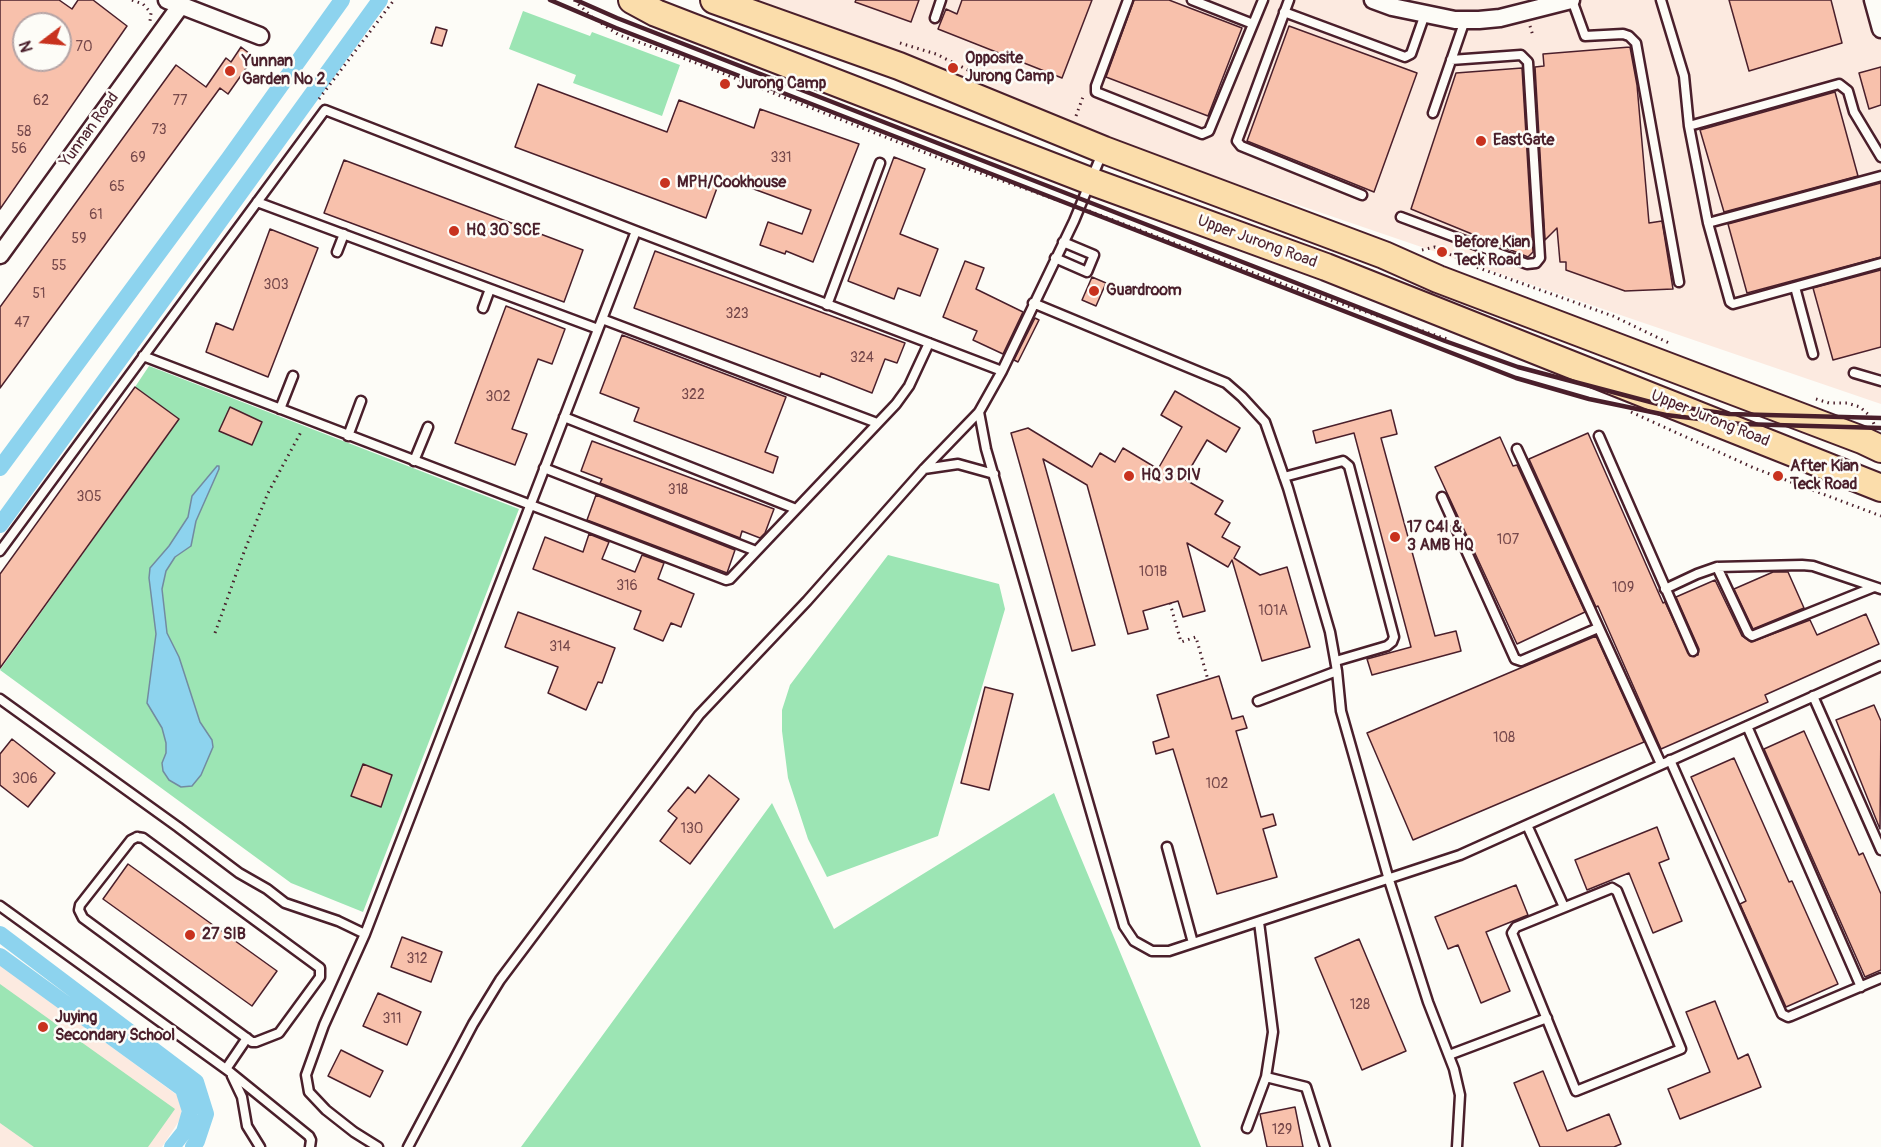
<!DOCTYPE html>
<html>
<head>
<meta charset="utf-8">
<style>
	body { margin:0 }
	#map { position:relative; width:1881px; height:1147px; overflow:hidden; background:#fdfcf7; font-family:Pangolin,sans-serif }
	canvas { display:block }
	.north { position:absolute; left:12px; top:12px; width:60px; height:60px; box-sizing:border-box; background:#fdfcf7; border:2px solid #b5a4a5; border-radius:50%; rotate:254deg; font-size:16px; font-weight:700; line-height:24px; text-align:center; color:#4a1f2b }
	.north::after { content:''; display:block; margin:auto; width:21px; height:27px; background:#c8321e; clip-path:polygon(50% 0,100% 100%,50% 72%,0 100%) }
</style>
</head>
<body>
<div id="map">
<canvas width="1881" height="1147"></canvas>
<div class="north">N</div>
</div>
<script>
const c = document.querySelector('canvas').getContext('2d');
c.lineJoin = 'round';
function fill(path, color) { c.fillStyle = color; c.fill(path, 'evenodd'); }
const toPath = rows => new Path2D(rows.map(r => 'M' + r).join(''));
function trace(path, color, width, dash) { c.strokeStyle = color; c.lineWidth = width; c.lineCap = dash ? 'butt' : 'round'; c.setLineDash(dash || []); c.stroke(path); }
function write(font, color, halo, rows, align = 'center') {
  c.font = font + ' Pangolin,sans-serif'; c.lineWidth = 5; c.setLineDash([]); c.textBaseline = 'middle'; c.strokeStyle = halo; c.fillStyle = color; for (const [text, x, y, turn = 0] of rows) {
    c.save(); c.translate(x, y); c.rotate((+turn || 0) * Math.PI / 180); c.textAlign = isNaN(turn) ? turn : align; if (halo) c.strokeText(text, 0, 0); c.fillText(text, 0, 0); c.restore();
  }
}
fill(toPath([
	[749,0,1881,0,1881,404,1155,156],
	[0,965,177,1095,182,1108,181,1118,162,1147,0,1147]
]), '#fceae0');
fill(toPath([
	[523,11,590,36,592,32,680,65,662,116,573,83,576,75,509,49],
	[149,366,519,509,363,912,291,883,0,670,179,419,135,387],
	[888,555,999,584,1005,609,938,836,827,877,808,839,788,778,782,731,782,710,790,685],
	[1054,793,1201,1147,521,1147,772,803,834,929],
	[0,984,175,1109,148,1147,34,1147,0,1123]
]), '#9ce5b4');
const water = toPath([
	[217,466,219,466,219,469,196,521,191,546,175,557,166,571,162,589,167,633,179,657,200,722,212,740,213,747,201,775,192,786,181,787,169,780,163,771,162,763,166,753,166,743,162,728,147,703,156,634,149,578,150,568,169,546,188,517,192,496,217,466]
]);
fill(water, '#8dd3ee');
trace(water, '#728ba0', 1.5);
trace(toPath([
	[0,468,229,158,342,0],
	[0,525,380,0],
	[0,934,196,1082,206,1114,197,1141,193,1147],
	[0,956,183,1089,190,1111,184,1132,172,1147]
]), '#8dd3ee', 16);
const building = toPath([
	[0,0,59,0,72,9,78,0,93,0,127,26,0,209,0,0],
	[24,24,60,24,60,60,24,60,24,24],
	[856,0,919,0,911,22,855,2,856,0],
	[962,0,1092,0,1062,78,938,29,946,9,957,14,962,0],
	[1134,0,1169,0,1242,28,1208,116,1106,77,1134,0],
	[1729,0,1831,0,1842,43,1749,71,1729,0],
	[1289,26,1417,73,1374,192,1247,141,1289,26],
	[436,27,447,30,442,46,431,43,436,27],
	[241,47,254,57,228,94,220,88,0,388,0,307,176,65,206,87,226,58,231,62,241,47],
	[1630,47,1637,85,1649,223,1662,221,1673,289,1625,291,1566,270,1566,262,1560,262,1557,228,1545,240,1535,67,1544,66,1543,54,1630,47],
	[1881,67,1881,105,1869,109,1859,73,1881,67],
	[1522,68,1533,252,1528,257,1411,209,1456,73,1522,68],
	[538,84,667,132,679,100,754,128,760,109,859,144,813,262,786,251,785,254,760,245,768,222,802,234,811,210,721,177,706,218,515,147,538,84],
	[1835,92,1858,176,1724,212,1700,130,1835,92],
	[894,157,925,169,900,234,938,249,920,296,898,288,894,299,848,281,894,157],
	[344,160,583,250,564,302,324,213,344,160],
	[1881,183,1881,257,1747,293,1728,224,1881,183],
	[270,229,318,248,268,377,206,352,216,323,233,330,270,229],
	[655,251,905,343,897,363,885,359,872,393,821,373,820,377,634,308,655,251],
	[965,261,984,268,976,289,1023,312,1003,354,973,340,977,331,943,317,965,261],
	[1881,270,1881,347,1833,360,1813,288,1881,270],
	[1092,277,1106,283,1096,306,1082,300,1092,277],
	[506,306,565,329,552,364,538,359,512,429,527,434,515,465,455,443,506,306],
	[1035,318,1039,320,1018,362,1014,360,1035,318],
	[622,335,786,397,765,452,778,457,773,473,634,421,639,408,600,393,622,335],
	[135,387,179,419,0,668,0,574,135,387],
	[1175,391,1240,428,1226,452,1207,440,1184,479,1223,501,1215,514,1230,523,1222,537,1240,547,1234,558,1260,575,1287,567,1310,647,1262,661,1232,560,1228,567,1187,543,1205,611,1183,617,1178,601,1143,611,1148,629,1128,634,1087,485,1043,459,1095,645,1072,651,1011,433,1028,428,1092,467,1100,453,1115,462,1123,448,1158,469,1182,427,1161,415,1175,391],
	[230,407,262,422,252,445,219,431,230,407],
	[1391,410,1397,434,1381,438,1435,636,1456,631,1461,651,1372,675,1367,659,1411,647,1354,433,1316,443,1313,431,1391,410],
	[1588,433,1663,603,1665,602,1690,656,1698,655,1699,649,1676,597,1715,580,1742,636,1751,642,1810,620,1817,635,1866,614,1879,644,1765,695,1768,702,1661,749,1598,606,1596,607,1529,459,1588,433],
	[1500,437,1513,466,1517,465,1585,612,1517,644,1435,467,1500,437],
	[592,441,774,509,765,533,760,538,742,531,740,538,600,483,602,479,581,471,592,441],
	[596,495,735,550,727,573,587,520,596,495],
	[589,534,609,542,602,559,635,572,642,555,664,563,658,579,694,594,681,627,671,623,663,641,634,629,641,611,533,569,545,537,583,552,589,534],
	[1773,572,1788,572,1804,608,1753,629,1734,589,1773,572],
	[518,612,615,648,602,683,598,682,586,710,548,693,558,667,505,647,518,612],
	[1596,636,1644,742,1413,840,1367,733,1596,636],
	[1219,676,1232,719,1243,716,1247,728,1236,731,1261,817,1273,814,1276,825,1263,829,1277,877,1217,894,1173,749,1156,754,1153,742,1169,737,1157,695,1219,676],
	[985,687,1013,694,989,790,961,783,985,687],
	[1874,705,1881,721,1880,829,1836,720,1874,705],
	[1804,731,1859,855,1863,853,1881,894,1881,970,1865,977,1764,749,1804,731],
	[12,739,55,773,28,807,0,785,0,754,12,739],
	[1734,758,1789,882,1792,881,1838,984,1786,1007,1740,904,1746,901,1691,777,1734,758],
	[363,764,392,775,381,807,351,796,363,764],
	[709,775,739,799,690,864,660,841,677,818,668,811,688,787,695,793,709,775],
	[1657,827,1669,859,1659,863,1682,921,1653,933,1629,873,1587,890,1575,860,1657,827],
	[128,864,277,971,252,1006,103,899,128,864],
	[1516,885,1528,915,1486,932,1510,991,1481,1003,1458,945,1448,949,1435,917,1516,885],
	[402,937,442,952,431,982,391,967,402,937],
	[1359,939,1406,1051,1362,1070,1315,958,1359,939],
	[378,993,421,1012,407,1045,363,1026,378,993],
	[1715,1001,1738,1059,1748,1054,1761,1087,1680,1119,1668,1089,1710,1072,1686,1012,1715,1001],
	[341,1050,383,1071,370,1097,328,1076,341,1050],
	[1543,1071,1567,1131,1609,1114,1621,1144,1614,1147,1540,1147,1514,1083,1543,1071],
	[1295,1107,1303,1147,1267,1147,1260,1114,1295,1107]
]);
fill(building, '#f8c1ac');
trace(building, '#4a1f2b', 1.5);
const service = toPath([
	[1128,0,1096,86,1096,92,1202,134,1209,131,1263,0],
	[1192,0,1253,24],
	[1289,0,1237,141,1241,146,1362,195],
	[1572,0,1585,36,1623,34,1629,36,1636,43,1679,282],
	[1661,0,1684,76,1689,126,1708,223,1730,302,1733,304,1881,263],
	[1284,12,1405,57,1411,54,1425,14],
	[935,18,941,0],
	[1433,113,1465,20],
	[1689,126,1839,84,1848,91,1854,112,1881,157],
	[257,202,598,329],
	[1401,217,1527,264,1536,263,1540,258,1528,62,1521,55,1451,60],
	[1708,223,1881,176],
	[337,252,344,234],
	[1055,258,1087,272,1094,255,1063,242],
	[1795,287,1813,354],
	[1033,303,1226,383,1242,397,1265,422,1288,488,1330,632,1337,671,1341,711,1389,880,1428,1002,1454,1069,1460,1095,1457,1147],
	[827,305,880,163],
	[483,308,490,289],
	[602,319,877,423],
	[143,356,726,580,730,579,896,404,909,386,929,343],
	[1854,373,1881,381],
	[280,409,293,376],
	[979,412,986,449,1124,926,1134,941,1152,951,1169,951,1460,855,1881,666],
	[564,417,796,509],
	[348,436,361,401],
	[1599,436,1693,651],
	[1517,449,1661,764],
	[414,461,428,427],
	[544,468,756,551],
	[924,469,958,464,994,474],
	[1284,477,1343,461,1349,466,1394,637,1392,642,1387,646,1336,661],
	[1442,497,1515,659,1521,661,1598,628],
	[0,551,325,110,636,231,1002,371],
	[1717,567,1748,633,1752,636,1874,587],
	[1665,589,1697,574,1717,567,1802,565,1813,566,1881,589],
	[1813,696,1881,850],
	[0,699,178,827,239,873,267,889,285,903,338,921,365,934],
	[1258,701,1337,671],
	[1747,726,1861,987],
	[1670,760,1782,1014,1788,1017,1791,1016,1881,978],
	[1527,825,1564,907],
	[137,837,143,838,320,968,320,977,279,1033,256,1042,252,1042,83,918,79,910,80,905,131,840,137,837],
	[1167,847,1193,943],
	[1612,888,1617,891,1681,1049,1576,1091,1512,933,1516,927,1612,888],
	[0,906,230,1072,309,1136,311,1140,310,1147],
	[1449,1055,1547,1018],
	[226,1069,247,1038],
	[232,1076,242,1097,247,1126,260,1147],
	[1266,1077,1306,1087,1325,1147],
	[1247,1128,1266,1077,1273,1032,1259,922],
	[378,1147,354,1132,326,1110,309,1092,306,1075,324,1025,365,934,636,231],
	[408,1147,473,1024,500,980,699,715,807,601,924,469,979,412,1002,371,1074,221,1103,151]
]);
const minor = toPath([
	[167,0,260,36],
	[1373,0,1392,7,1455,20,1479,20,1500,18,1571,0],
	[1873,0,1881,29],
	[0,255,181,5]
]);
const primary = toPath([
	[632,0,656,13,1090,181,1326,267,1881,488],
	[714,0,899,66,1104,150,1384,255,1438,279,1862,440,1881,449]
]);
trace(service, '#4a1f2b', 13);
trace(minor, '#4a1f2b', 21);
trace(primary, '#4a1f2b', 30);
trace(toPath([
	[132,0,143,4,151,13,150,21],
	[574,0,592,17,619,35,699,64,954,164,1069,204],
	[1530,26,1533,36],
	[900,43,936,54,980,76],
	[319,99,394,0],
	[1076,116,1084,94],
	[1089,211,1291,287,1447,339],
	[1422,250,1435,247,1476,267,1613,316,1669,343],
	[1816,399,1829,403,1847,403,1860,407,1871,417,1874,424],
	[1631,412,1754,468,1881,516],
	[1170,603,1181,642,1196,637,1208,680],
	[215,633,244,552,268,493,302,430]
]), '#4a1f2b', 3, [1.5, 4.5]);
trace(service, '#fdfcf7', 8);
trace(minor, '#fdfcf7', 16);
trace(primary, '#fbddab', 26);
trace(toPath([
	[550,0,616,28,1516,378,1589,399,1666,415,1741,424,1881,428],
	[576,0,617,18,1445,341,1518,367,1658,404,1729,414,1881,418]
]), '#4a1f2b', 4.5);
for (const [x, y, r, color] of [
	[953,68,6,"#c8321e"],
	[230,71,6,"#c8321e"],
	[725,84,6,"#c8321e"],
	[1481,141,6,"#c8321e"],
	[665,183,6,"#c8321e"],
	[454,231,6,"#c8321e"],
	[1442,252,6,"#c8321e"],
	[1094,291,6,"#c8321e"],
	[1129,476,6,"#c8321e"],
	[1778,476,6,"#c8321e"],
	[1395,537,6,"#c8321e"],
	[190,935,6,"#c8321e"],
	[43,1027,6,"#c8321e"]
]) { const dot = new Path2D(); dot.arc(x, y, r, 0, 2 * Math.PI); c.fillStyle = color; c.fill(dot); trace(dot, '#fdfcf7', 2); }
write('14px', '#76484b', null, [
	["70",84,47],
	["62",41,101],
	["77",180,101],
	["73",159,130],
	["58",24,132],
	["56",19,149],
	["69",138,158],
	["331",781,158],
	["65",117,187],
	["61",96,215],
	["59",79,239],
	["55",59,266],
	["303",276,285],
	["51",39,294],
	["323",737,314],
	["47",22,323],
	["324",862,358],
	["322",693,395],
	["302",498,397],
	["318",678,490],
	["305",89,497],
	["107",1508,540],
	["101B",1153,572],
	["316",627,586],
	["109",1623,588],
	["101A",1273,611],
	["314",560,647],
	["108",1504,738],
	["306",25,779],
	["102",1217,784],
	["130",692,829],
	["312",417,959],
	["128",1360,1005],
	["311",392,1019],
	["129",1282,1130]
]);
write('bold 16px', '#4a1f2b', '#fdfcf7', [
	["Opposite",965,59],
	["Jurong Camp",965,77],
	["Yunnan",242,62],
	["Garden No 2",242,80],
	["Jurong Camp",737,84],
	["EastGate",1493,141],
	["MPH/Cookhouse",677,183],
	["HQ 30 SCE",466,231],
	["Before Kian",1454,243],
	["Teck Road",1454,261],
	["Guardroom",1106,291],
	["After Kian",1790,467],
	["Teck Road",1790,485],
	["HQ 3 DIV",1141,476],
	["17 C4I &",1407,528],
	["3 AMB HQ",1407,546],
	["27 SIB",202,935],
	["Juying",55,1018],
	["Secondary School",55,1036]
], 'left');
write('16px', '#4a1f2b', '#fdfcf7', [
	["Yunnan Road",90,130,-54],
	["Upper Jurong Road",1257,242,20],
	["Upper Jurong Road",1710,419,22]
]);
</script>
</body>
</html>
